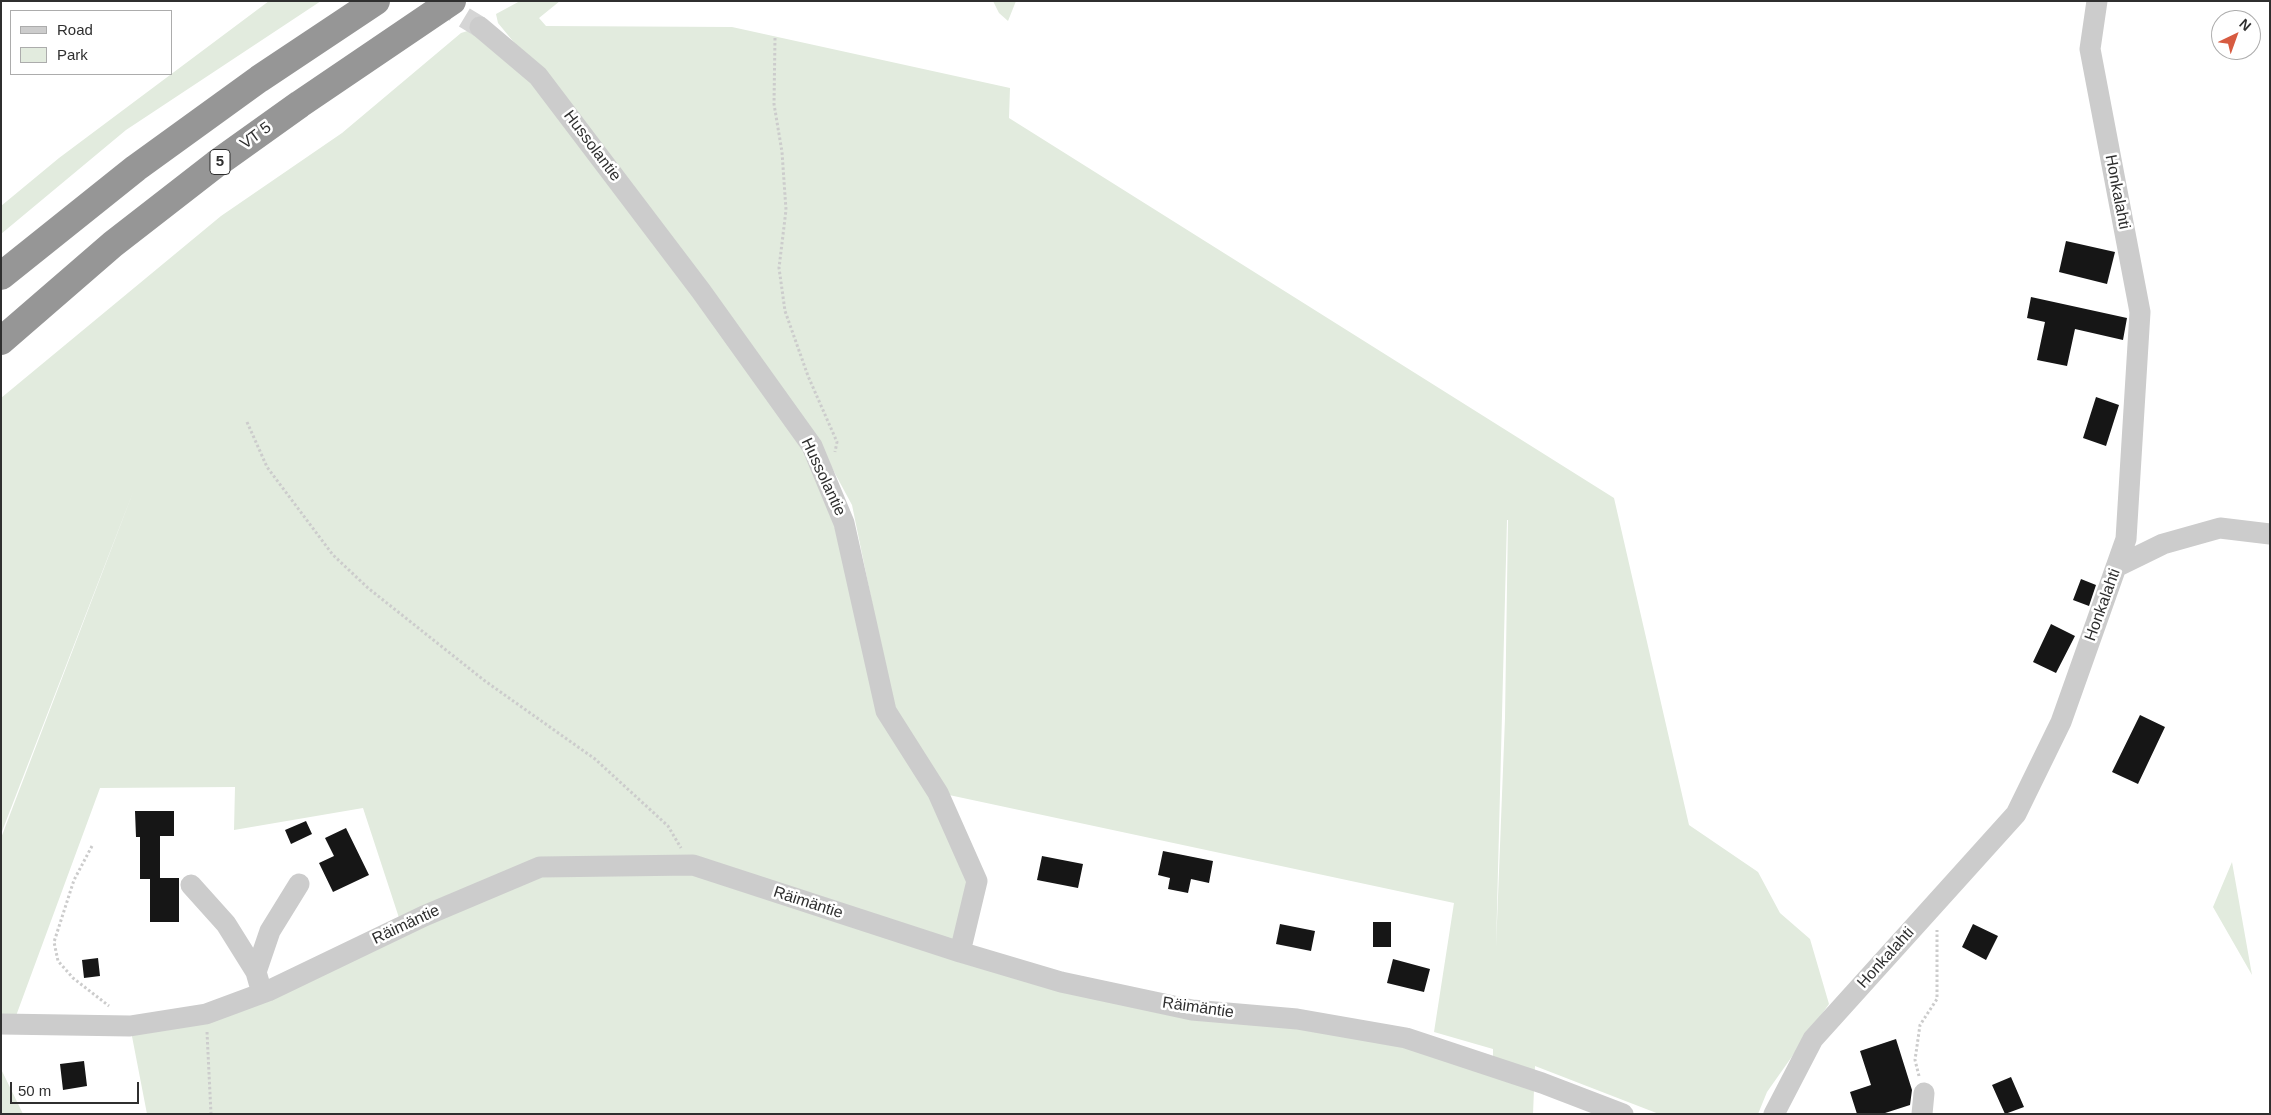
<!DOCTYPE html>
<html>
<head>
<meta charset="utf-8">
<style>
	body { margin:0 }
	#map { position:relative; width:2271px; height:1115px; overflow:hidden; background:#fff; font-family:Helvetica,sans-serif }
	canvas { display:block }
	.frame { position:absolute; inset:0; border:2px solid #2f2f2f; pointer-events:none }
	.legend { position:absolute; left:10px; top:10px; width:162px; height:65px; box-sizing:border-box; background:#fff; border:1px solid #acacac; margin:0; padding:6px 9px; list-style:none; font-size:15px; color:#2f2f2f }
	.legend li { display:flex; align-items:center; gap:10px; height:25px }
	.legend b { width:25px; border:1px solid #acacac }
	.north { position:absolute; left:2211px; top:10px; width:50px; height:50px; box-sizing:border-box; background:#fff; border:1px solid #acacac; border-radius:50%; rotate:42deg; font-size:14px; font-weight:700; line-height:20px; text-align:center; color:#2f2f2f }
	.north::after { content:''; display:block; margin:auto; width:18px; height:22px; background:#d75b41; clip-path:polygon(50% 0,100% 100%,50% 72%,0 100%) }
	.scale { position:absolute; left:10px; top:1082px; width:129px; height:22px; box-sizing:border-box; border:2px solid #2f2f2f; border-top:0; padding-left:6px; font-size:15px; line-height:18px; white-space:nowrap; color:#2f2f2f; -webkit-text-stroke:4px #fff; paint-order:stroke }
</style>
</head>
<body>
<div id="map">
<canvas width="2271" height="1115"></canvas>
<div class="frame"></div>
<ul class="legend">
<li><b style="height:6px;background:#ccc"></b>Road</li>
<li><b style="height:14px;background:#e2ebde"></b>Park</li>
</ul>
<div class="north">N</div>
<div class="scale">50 m</div>
</div>
<script>
const c = document.querySelector('canvas').getContext('2d');
c.lineJoin = 'round';
function fill(path, color) { c.fillStyle = color; c.fill(path, 'evenodd'); }
const toPath = rows => new Path2D(rows.map(r => 'M' + r).join(''));
function trace(path, color, width, dash) { c.strokeStyle = color; c.lineWidth = width; c.lineCap = dash ? 'butt' : 'round'; c.setLineDash(dash || []); c.stroke(path); }
function write(font, color, halo, rows, align = 'center') {
  c.font = font + ' Helvetica,sans-serif'; c.lineWidth = 5; c.setLineDash([]); c.textBaseline = 'middle'; c.strokeStyle = halo; c.fillStyle = color; for (const [text, x, y, turn = 0] of rows) {
    c.save(); c.translate(x, y); c.rotate((+turn || 0) * Math.PI / 180); c.textAlign = isNaN(turn) ? turn : align; if (halo) c.strokeText(text, 0, 0); c.fillText(text, 0, 0); c.restore();
  }
}
fill(toPath([
	[269,1,321,1,126,130,1,234,1,206,59,158],
	[520,1,560,1,539,18,546,26,732,27,1010,88,1009,118,1614,498,1689,825,1758,872,1780,913,1810,939,1829,1004,1767,1092,1758,1114,1659,1114,1535,1066,1533,1114,147,1114,130,1026,206,1014,402,927,363,808,234,830,235,787,100,788,13,1024,1,1024,1,838,135,487,1,834,1,398,221,216,342,133,461,33,480,27,538,76,812,446,886,711,977,881,960,952,1061,982,1297,1019,1493,1066,1493,1049,1434,1032,1454,903,949,795,894,710,852,505,818,442,617,167,498,23,496,14],
	[1508,520,1505,718,1496,948,1507,520],
	[993,1,1016,1,1008,21,999,13],
	[2232,862,2252,975,2213,907],
	[1,1069,23,1114,1,1114]
]), '#e2ebde');
fill(toPath([
	[2066,241,2115,252,2107,284,2059,272],
	[2031,297,2127,318,2123,340,2075,329,2067,366,2037,360,2045,322,2027,318],
	[2096,397,2119,405,2106,446,2083,438],
	[2081,579,2096,585,2089,606,2073,600],
	[2051,624,2075,636,2056,673,2033,662],
	[2140,715,2165,727,2138,784,2112,772],
	[135,811,174,811,174,836,160,836,160,878,179,878,179,922,150,922,150,879,140,879,140,837,136,837],
	[306,821,312,834,291,844,285,830],
	[346,828,369,875,333,892,319,863,334,856,325,838],
	[1163,851,1213,861,1209,883,1191,879,1188,893,1168,889,1170,878,1158,875],
	[1042,856,1083,864,1078,888,1037,880],
	[1373,922,1391,922,1391,947,1373,947],
	[1280,924,1315,931,1311,951,1276,944],
	[1973,924,1998,936,1986,960,1962,947],
	[98,958,100,976,84,978,82,960],
	[1393,959,1430,969,1424,992,1387,983],
	[1896,1039,1912,1090,1910,1105,1882,1114,1857,1114,1850,1092,1871,1085,1860,1051],
	[84,1061,87,1086,63,1090,60,1064],
	[2011,1077,2024,1107,2005,1114,1992,1085]
]), '#161616');
trace(toPath([
	[437,1,480,27]
]), '#d5d5d5', 21, [21, 11]);
trace(toPath([
	[775,38,774,104,782,152,786,210,779,268,785,311,808,376,837,442,835,452],
	[247,422,267,467,333,555,368,588,485,681,595,759,668,826,681,848],
	[92,846,74,880,54,942,58,961,73,978,109,1006],
	[207,1032,211,1114],
	[1919,1076,1915,1060,1920,1025,1937,999,1937,930]
]), '#ccc', 3, [2.5, 2.5]);
trace(toPath([
	[480,27,538,76,701,291,812,446,844,523,886,711,938,793,977,881,960,952],
	[2116,567,2163,544,2220,528,2270,534],
	[191,885,226,924,256,972,262,993],
	[256,972,270,931,299,884],
	[1,1024,130,1026,206,1014,268,991,424,916,540,867,693,865,960,952,1061,982,1192,1010,1297,1019,1406,1038,1542,1083,1623,1114],
	[1774,1114,1813,1039,2016,814,2061,722,2126,539,2140,312,2090,49,2097,1],
	[1922,1114,1924,1093]
]), '#ccc', 21);
trace(toPath([
	[1,276,136,168,259,79,376,1],
	[1,341,113,244,216,164,300,104,452,1]
]), '#969696', 28);
for (const [x, y, w] of [
	[220,162,20]
]) { const box = new Path2D(); box.roundRect(x - w / 2, y - 12.5, w, 25, 4); c.fillStyle = '#fff'; c.fill(box); trace(box, '#2f2f2f', 1); }
write('bold 15px', '#2f2f2f', null, [
	["5",220,162]
]);
write('16px', '#2f2f2f', '#fff', [
	["VT 5",256,136,-36],
	["Hussolantie",592,146,53],
	["Honkalahti",2117,192,79],
	["Hussolantie",823,477,65],
	["Honkalahti",2103,605,-70],
	["Räimäntie",808,903,18],
	["Räimäntie",406,925,-25],
	["Honkalahti",1886,958,-48],
	["Räimäntie",1198,1008,8]
]);
</script>
</body>
</html>
